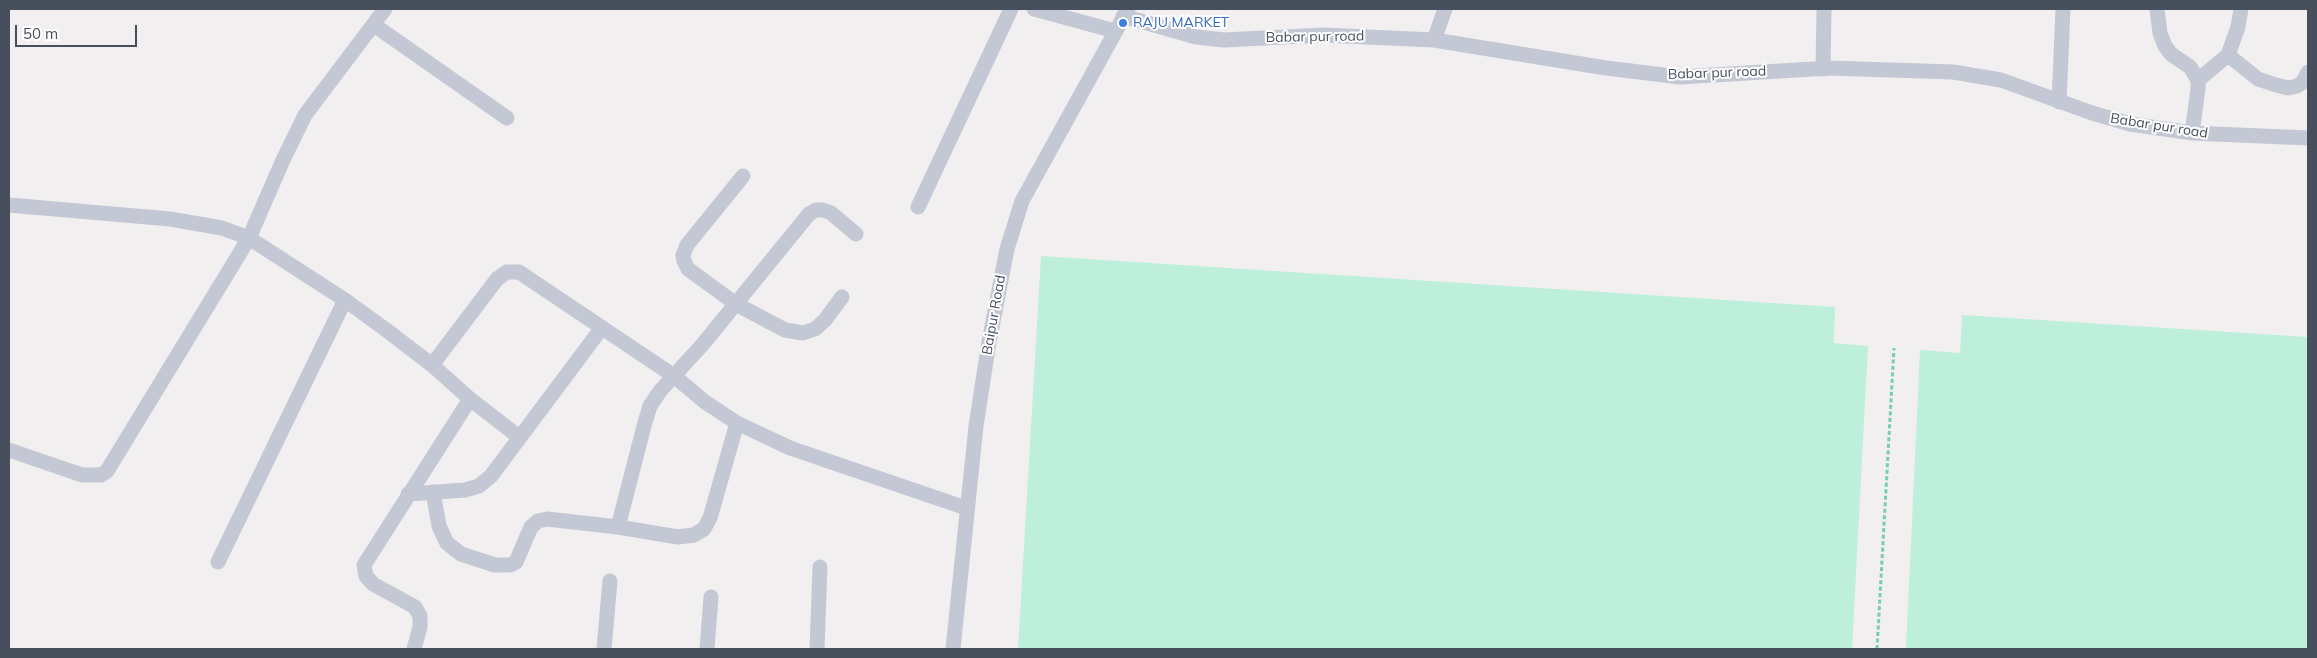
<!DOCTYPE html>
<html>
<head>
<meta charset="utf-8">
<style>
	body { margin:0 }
	#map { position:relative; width:2317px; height:658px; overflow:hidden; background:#f1efef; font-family:Mulish,sans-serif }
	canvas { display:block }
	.frame { position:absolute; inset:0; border:10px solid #474e5c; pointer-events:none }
	.scale { position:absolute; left:15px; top:25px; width:122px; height:22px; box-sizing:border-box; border:2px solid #474e5c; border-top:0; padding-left:6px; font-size:15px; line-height:18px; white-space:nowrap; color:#474e5c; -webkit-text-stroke:4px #fff; paint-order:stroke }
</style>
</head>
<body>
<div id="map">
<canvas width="2317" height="658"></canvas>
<div class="frame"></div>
<div class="scale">50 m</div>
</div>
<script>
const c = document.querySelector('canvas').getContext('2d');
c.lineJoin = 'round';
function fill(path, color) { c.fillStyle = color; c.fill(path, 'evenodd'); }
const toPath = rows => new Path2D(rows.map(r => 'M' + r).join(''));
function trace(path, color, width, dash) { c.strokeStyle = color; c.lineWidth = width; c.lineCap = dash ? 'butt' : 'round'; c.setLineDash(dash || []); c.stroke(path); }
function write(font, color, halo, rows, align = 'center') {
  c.font = font + ' Mulish,sans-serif'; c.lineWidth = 4; c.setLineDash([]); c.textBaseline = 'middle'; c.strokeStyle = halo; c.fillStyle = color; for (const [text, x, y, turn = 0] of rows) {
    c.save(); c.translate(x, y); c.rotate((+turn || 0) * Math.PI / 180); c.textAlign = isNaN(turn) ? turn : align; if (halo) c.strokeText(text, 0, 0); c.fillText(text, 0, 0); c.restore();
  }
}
fill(toPath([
	[1041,256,1835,307,1834,343,1868,346,1852,649,1018,649],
	[1962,315,2308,337,2308,649,1906,649,1920,350,1960,353]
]), '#beefdb');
trace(toPath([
	[1877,649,1894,348]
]), '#76ccb5', 3, [4, 2.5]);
trace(toPath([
	[1034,9,1115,31],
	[2157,9,2160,33,2165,46,2171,54,2190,67,2198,80,2198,89,2192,133],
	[1123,16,1196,37,1224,40,1323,35,1434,40,1606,68,1680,77,1829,68,1953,72,2001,80,2092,113,2130,124,2192,133,2308,138],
	[374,25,507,118],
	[1434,40,1445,9],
	[2228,55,2258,79,2276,85,2288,88,2297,86,2303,82,2308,72],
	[1823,69,1824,9],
	[2198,80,2228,55,2238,27,2241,9],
	[2059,102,2063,9],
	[743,176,687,245,683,255,684,261,688,269,736,304,785,330,803,333,815,329,825,320,842,297],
	[9,205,170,219,222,228,249,238,345,300,385,329,432,365,470,399,519,437],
	[918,207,1011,9],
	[432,365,497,279,507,272,519,272,674,376,705,402,737,423,790,448,966,508],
	[9,450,82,475,101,475,107,471,249,238,283,160,305,115,385,9],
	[433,492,439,526,447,543,461,554,495,565,510,565,516,562,531,527,538,521,547,519,618,527,678,537,694,535,704,529,710,518,737,423],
	[408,494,465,490,479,486,491,476,601,329],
	[618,527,644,426,650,406,660,391,703,344,809,214,816,210,823,210,831,213,856,234],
	[218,562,345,300],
	[414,649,420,627,420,616,415,607,373,584,366,576,364,565,470,399],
	[604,649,610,581],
	[707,649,711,597],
	[817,649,820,567],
	[953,649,976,426,989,342,1007,249,1022,201,1128,9]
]), '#c3c8d4', 15);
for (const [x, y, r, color] of [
	[1123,23,5,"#3f7fe0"]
]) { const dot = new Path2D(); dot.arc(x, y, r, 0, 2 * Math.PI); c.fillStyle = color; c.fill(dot); trace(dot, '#fff', 2); }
write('14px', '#366cbe', '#fff', [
	["RAJU MARKET",1133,23]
], 'left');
write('14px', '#474e5c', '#fff', [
	["Babar pur road",1315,37,-1],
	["Babar pur road",1717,73,-2],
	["Babar pur road",2159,126,9],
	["Baipur Road",994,315,-80]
]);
</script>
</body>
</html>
